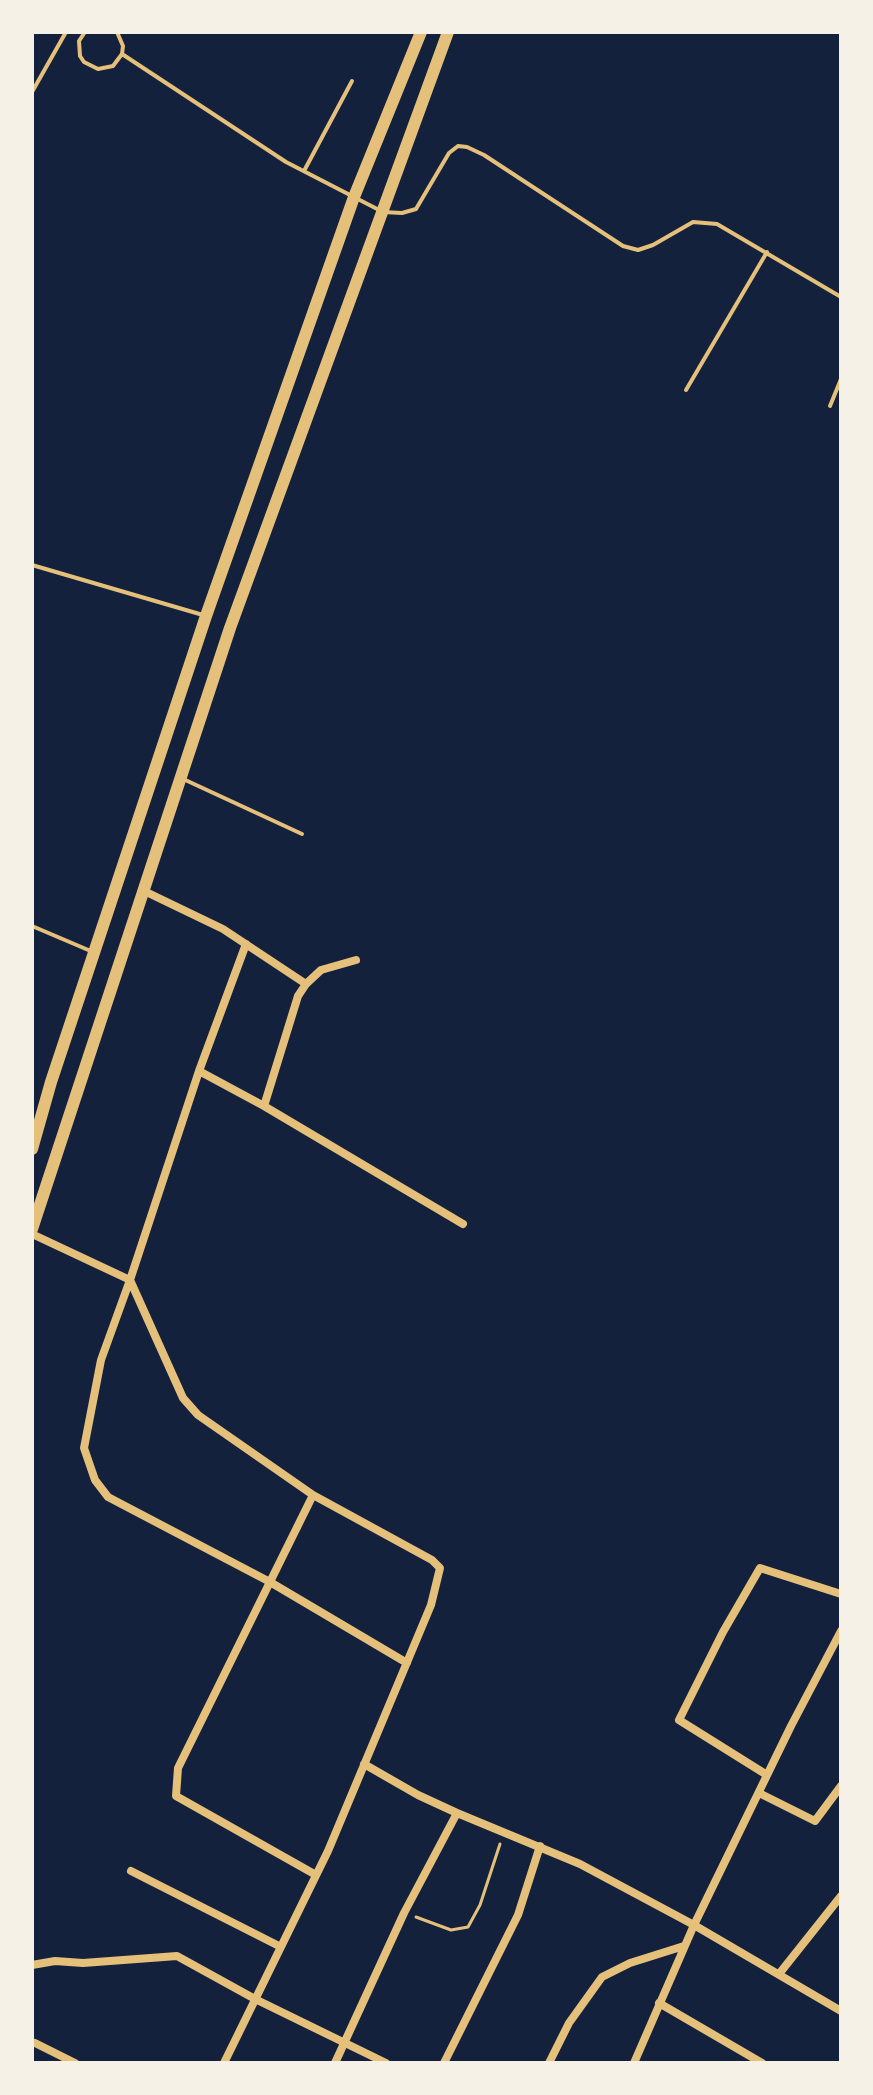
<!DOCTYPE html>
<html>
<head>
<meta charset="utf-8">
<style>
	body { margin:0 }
	#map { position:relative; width:873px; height:2095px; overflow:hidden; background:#14213d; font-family:"DM Sans",sans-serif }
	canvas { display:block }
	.frame { position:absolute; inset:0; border:34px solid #f6f1e7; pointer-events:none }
</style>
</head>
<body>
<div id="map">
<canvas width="873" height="2095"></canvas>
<div class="frame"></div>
</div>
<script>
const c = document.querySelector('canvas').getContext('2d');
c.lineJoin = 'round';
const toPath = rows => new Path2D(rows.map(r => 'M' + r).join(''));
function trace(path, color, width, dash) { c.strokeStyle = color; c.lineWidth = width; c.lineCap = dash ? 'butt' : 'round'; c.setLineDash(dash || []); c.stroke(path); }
trace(toPath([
	[416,1917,451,1930,468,1927,480,1905,500,1844]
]), '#e5c07b', 3);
trace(toPath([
	[85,32,79,41,80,56,84,62,98,69,113,66,122,54,123,46,117,32],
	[122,54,286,162,383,212,402,213,416,209,449,153,458,146,467,147,484,155,623,246,638,250,653,245,693,222,717,224,841,297],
	[32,92,66,32],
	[304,171,352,81],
	[686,390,767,252],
	[830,406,841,379],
	[32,565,203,615],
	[181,778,302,834],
	[32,926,93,952]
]), '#e5c07b', 4);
trace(toPath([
	[142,890,223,929,306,984],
	[246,944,199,1071,130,1280,183,1398,198,1415,313,1495,178,1768,176,1796,316,1875],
	[199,1071,264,1106,463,1224],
	[264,1106,298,996,306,984,321,970,356,960],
	[32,1234,130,1280,101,1360,84,1448,95,1480,108,1497,270,1582,407,1663],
	[767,1775,679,1720,723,1632,760,1568,841,1594],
	[759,1793,815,1821,841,1786],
	[457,1813,580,1864,694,1925,841,2011],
	[131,1871,281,1947],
	[32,1965,55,1961,83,1963,177,1956,255,1999,386,2063],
	[779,1974,841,1896],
	[659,2003,762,2063],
	[35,2043,75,2063],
	[224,2063,328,1851,431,1605,440,1568,432,1560,313,1495],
	[335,2063,404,1913,457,1813,418,1795,364,1764],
	[444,2063,518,1915,540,1846],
	[549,2063,569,2023,602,1977,630,1963,684,1946],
	[634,2063,694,1925,791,1726,841,1631]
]), '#e5c07b', 8);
trace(toPath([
	[32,1149,51,1082,206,616,354,197,421,32],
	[32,1229,230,628,448,32]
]), '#e5c07b', 12);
</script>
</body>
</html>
